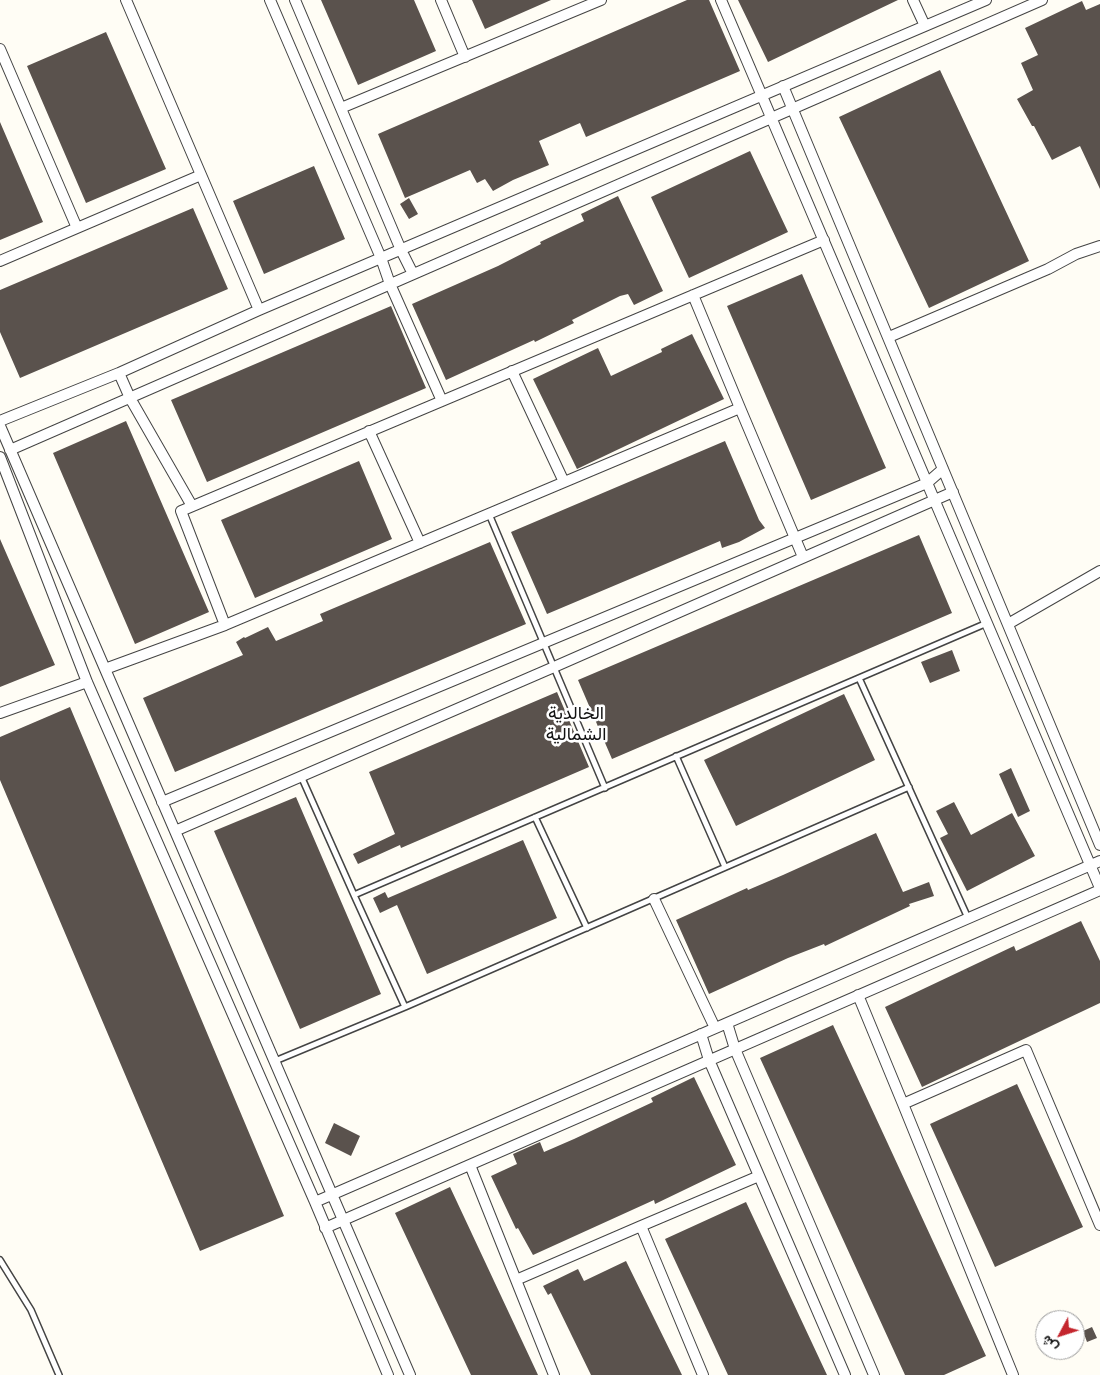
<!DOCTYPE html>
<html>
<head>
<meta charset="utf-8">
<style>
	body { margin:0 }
	#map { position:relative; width:1100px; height:1375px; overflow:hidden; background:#fffdf5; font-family:"Source Serif 4",Vazirmatn,serif }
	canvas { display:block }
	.north { position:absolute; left:1035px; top:1310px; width:50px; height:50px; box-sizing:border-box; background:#fff; border:1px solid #a0a0a0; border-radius:50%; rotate:230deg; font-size:14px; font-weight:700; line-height:20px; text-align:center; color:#111 }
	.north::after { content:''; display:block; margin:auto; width:18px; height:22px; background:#c4262e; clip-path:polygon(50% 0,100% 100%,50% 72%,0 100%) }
</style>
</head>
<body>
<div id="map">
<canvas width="1100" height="1375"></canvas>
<div class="north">ش</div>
</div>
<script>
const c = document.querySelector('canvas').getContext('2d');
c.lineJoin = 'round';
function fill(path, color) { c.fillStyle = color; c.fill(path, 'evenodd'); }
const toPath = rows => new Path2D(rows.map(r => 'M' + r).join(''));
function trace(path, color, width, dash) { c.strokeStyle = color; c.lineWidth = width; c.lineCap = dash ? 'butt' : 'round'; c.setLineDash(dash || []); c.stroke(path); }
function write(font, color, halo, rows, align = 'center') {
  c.font = font + ' "Source Serif 4",Vazirmatn,serif'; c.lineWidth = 5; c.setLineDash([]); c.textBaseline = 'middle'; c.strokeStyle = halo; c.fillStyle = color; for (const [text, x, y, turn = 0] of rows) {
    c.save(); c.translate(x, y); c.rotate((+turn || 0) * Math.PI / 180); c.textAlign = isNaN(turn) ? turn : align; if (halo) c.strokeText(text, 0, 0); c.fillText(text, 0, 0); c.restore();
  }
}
fill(toPath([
	[321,0,414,0,436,51,358,85],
	[472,0,551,0,485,29],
	[687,0,709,0,740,71,586,137,580,123,539,141,549,165,513,180,493,191,485,179,477,183,470,170,405,198,378,134],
	[738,0,898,0,768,62],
	[1082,1,1086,10,1100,4,1100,189,1080,146,1052,160,1034,126,1032,126,1017,99,1033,90,1021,63,1038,55,1025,28],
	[106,32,166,169,86,203,27,66],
	[940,70,1029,261,929,308,839,117],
	[0,122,43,222,0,240],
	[750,151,788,232,689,278,651,197],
	[314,166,345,239,264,274,233,201],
	[618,196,663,291,634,305,628,294,620,296,572,320,574,323,535,342,534,340,446,380,412,304,498,266,541,244,540,242,584,221,581,214],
	[409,198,418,214,409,219,400,204],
	[193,208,228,289,20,378,0,332,0,290],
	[802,274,886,468,811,500,727,306],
	[391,306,426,388,207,482,171,400],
	[692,334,724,399,577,469,533,379,598,348,611,376,662,352,661,349],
	[126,421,209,612,135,644,53,453],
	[725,441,759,520,765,528,739,542,722,548,720,541,547,614,511,532],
	[359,461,392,539,255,598,221,520],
	[919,535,952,613,612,759,578,680],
	[0,539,55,665,0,687],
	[490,542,526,624,175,772,143,698,243,655,236,642,244,637,245,638,268,627,276,641,323,621,320,614],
	[952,650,960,671,930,683,921,662],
	[557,692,589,767,401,848,400,845,358,864,353,854,395,834,369,772],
	[844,694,875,760,736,826,704,760],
	[70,707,284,1216,200,1251,0,780,0,737],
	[1011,768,1030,811,1018,817,999,774],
	[296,797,381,994,300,1029,214,831],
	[954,802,971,835,1012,813,1035,856,967,891,940,838,948,834,936,811],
	[876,833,903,892,929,882,934,896,909,904,910,906,825,946,824,944,788,958,709,994,676,920,747,888,748,890,783,875],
	[523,840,557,918,427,974,397,905,380,913,373,898,385,892,388,898],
	[1081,921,1100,961,1100,1003,922,1087,885,1007,1014,946,1016,951],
	[833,1025,986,1356,944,1375,905,1375,760,1058],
	[694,1077,736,1165,655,1204,654,1200,533,1255,518,1228,516,1229,491,1176,517,1164,513,1154,540,1142,544,1152,574,1139,653,1102,651,1098],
	[1017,1084,1083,1227,995,1267,930,1124],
	[334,1123,360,1136,351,1156,325,1143],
	[450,1187,538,1375,471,1375,395,1213],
	[746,1202,827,1375,728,1375,665,1239],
	[626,1261,682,1375,591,1375,551,1293,548,1295,543,1286,578,1269,584,1281],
	[1092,1327,1097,1338,1087,1342,1083,1331]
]), '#5a524d');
const lane = toPath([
	[489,514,605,788],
	[859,678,987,623],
	[676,756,725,867],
	[301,776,354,895,859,678,968,918],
	[535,817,587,928],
	[405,1007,909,787],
	[275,1061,405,1007,354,895],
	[0,1260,31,1310,59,1375]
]);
const street = toPath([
	[126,0,259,310],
	[270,0,381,258,390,284,442,401],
	[295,0,401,250,413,274],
	[441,0,465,57],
	[721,0,1100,888],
	[913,0,925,26],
	[0,49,77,228,0,261],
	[783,86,1100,845],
	[341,108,601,0],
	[77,228,201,175],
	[693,295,740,408],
	[889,337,1048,269,1076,254,1100,246],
	[512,371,564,482],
	[119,373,130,398,192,506],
	[0,421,119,373,259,310,986,0],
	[0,426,410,1375],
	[369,431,420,543],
	[10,450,1042,0],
	[0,457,87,682,315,1202,388,1375],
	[1008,624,1100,571],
	[225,625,740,408,803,557],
	[105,669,225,625,181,511,824,240],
	[0,713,87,682],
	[162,802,927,483,943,469],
	[175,831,554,667,953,492],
	[654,899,715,1028],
	[858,995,903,1104],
	[727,1023,735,1049,874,1375],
	[701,1034,709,1060,845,1375],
	[470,1165,516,1280,641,1226],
	[315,1202,1100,861],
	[325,1228,1100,890],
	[516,1280,554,1375],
	[703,1375,641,1226,759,1176],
	[1013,1375,903,1104,1026,1050,1100,1225]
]);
trace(lane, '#444', 8);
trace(street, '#444', 12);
trace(lane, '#fff', 5);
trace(street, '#fff', 10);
write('18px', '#111', '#fff', [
	["الخالدية",576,714],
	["الشمالية",576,735]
]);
</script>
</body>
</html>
